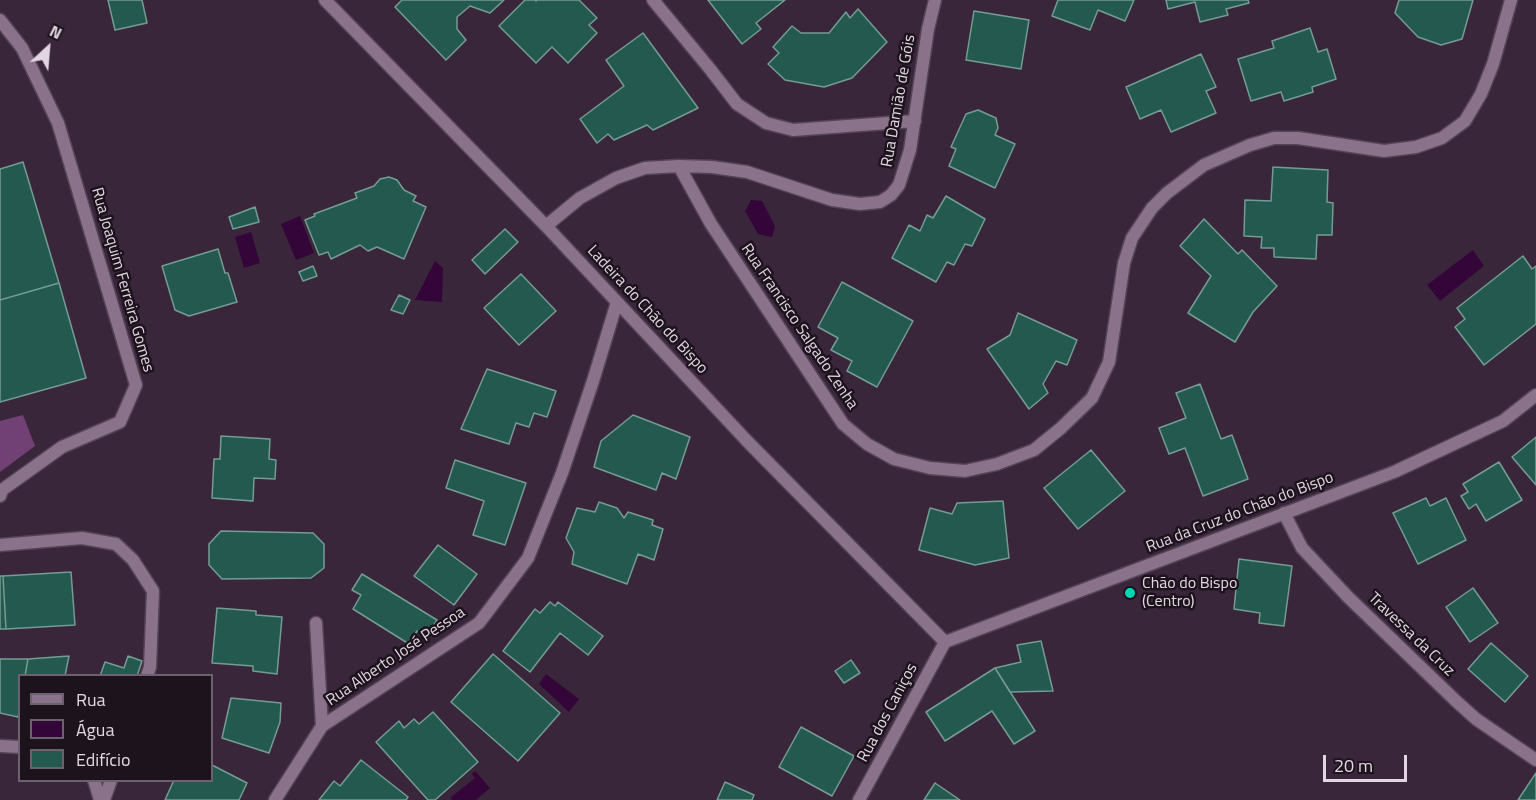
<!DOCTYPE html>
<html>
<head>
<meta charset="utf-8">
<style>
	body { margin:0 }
	#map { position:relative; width:1536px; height:800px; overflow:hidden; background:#3a263b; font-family:"Titillium Web",sans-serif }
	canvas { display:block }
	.legend { position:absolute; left:18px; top:674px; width:195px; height:108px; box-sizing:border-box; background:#1c131c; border:2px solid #6c616c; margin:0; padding:8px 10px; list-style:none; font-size:18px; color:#e3d6e3 }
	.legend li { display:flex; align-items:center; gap:12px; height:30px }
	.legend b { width:30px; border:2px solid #6c616c }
	.north { position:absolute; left:18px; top:18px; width:60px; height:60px; -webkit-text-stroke:4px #1c131c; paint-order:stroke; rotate:26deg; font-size:16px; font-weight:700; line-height:24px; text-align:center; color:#e3d6e3 }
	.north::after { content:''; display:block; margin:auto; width:21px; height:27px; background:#e3d6e3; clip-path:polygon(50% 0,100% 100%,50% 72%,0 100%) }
	.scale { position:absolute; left:1323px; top:755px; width:84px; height:27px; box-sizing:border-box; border:3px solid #e3d6e3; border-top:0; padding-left:8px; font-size:18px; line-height:21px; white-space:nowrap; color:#e3d6e3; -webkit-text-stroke:4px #1c131c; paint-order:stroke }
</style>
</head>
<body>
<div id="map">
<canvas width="1536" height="800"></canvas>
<ul class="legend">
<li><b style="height:8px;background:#89728a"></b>Rua</li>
<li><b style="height:16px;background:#340538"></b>Água</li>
<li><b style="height:16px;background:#23594e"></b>Edifício</li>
</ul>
<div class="north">N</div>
<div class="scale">20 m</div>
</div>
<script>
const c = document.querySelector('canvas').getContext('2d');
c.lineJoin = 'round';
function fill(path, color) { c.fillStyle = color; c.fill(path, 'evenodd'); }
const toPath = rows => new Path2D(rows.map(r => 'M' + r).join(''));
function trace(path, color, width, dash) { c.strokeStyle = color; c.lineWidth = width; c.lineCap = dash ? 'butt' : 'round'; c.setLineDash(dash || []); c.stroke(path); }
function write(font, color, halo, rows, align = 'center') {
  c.font = font + ' "Titillium Web",sans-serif'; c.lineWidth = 5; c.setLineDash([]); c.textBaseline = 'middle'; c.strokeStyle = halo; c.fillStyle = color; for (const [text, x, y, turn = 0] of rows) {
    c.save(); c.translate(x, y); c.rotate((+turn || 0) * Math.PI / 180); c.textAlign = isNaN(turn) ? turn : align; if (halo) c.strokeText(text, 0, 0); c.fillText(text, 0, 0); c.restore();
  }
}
fill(toPath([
	[23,415,35,446,0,472,0,421]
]), '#714074');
fill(toPath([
	[751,200,762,201,775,226,772,237,758,234,745,211],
	[300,216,314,253,296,260,281,224],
	[251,232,260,263,244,268,235,237],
	[1473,250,1484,266,1440,301,1427,285],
	[435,261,443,268,442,302,415,300],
	[546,674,579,699,569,712,539,684],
	[475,771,490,788,476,800,452,800,450,798,475,778,472,774]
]), '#340538');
const building = toPath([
	[108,0,142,0,147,23,115,30,108,0],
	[402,0,504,0,490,13,470,6,457,17,457,29,466,40,446,60,395,7,402,0],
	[525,0,535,0,536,1,537,0,579,0,597,18,589,25,597,33,568,63,552,47,536,63,499,26,525,0],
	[708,0,785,0,756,23,761,29,742,44,708,0],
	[1058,0,1134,0,1125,21,1098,10,1090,30,1052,16,1058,0],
	[1166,0,1248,0,1249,3,1226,9,1228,15,1200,22,1195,2,1168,9,1166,0],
	[1399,0,1473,0,1462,39,1441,45,1418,37,1395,13,1399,0],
	[858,9,887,42,852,78,824,87,785,80,768,64,779,53,773,47,792,26,801,33,829,33,846,12,850,18,858,9],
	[974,11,1029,20,1021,69,966,60,974,11],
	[1310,28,1318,52,1327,49,1336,79,1312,87,1313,92,1284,101,1281,92,1251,101,1238,59,1274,48,1272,41,1310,28],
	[643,33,698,108,653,130,647,125,614,140,608,134,597,143,580,119,624,86,606,60,643,33],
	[1201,54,1216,87,1206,91,1216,113,1171,132,1161,110,1140,119,1126,87,1201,54],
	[978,110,996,118,998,128,995,135,1015,144,995,188,949,166,956,149,951,147,966,114,978,110],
	[23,162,59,283,0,300,0,169,23,162],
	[1273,167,1328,170,1327,202,1333,203,1332,235,1317,235,1316,259,1274,257,1274,248,1261,248,1262,237,1244,236,1245,200,1271,201,1273,167],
	[389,177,397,180,404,190,416,196,413,201,426,207,404,259,377,247,368,251,360,245,331,259,328,252,319,255,305,220,315,216,314,214,357,198,355,193,374,186,380,179,389,177],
	[946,196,985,219,972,246,965,244,954,265,947,262,936,282,892,258,909,225,920,231,927,215,933,218,946,196],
	[255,207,259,222,233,229,229,217,255,207],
	[1204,219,1238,254,1242,250,1277,286,1253,312,1235,342,1188,313,1211,276,1180,246,1204,219],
	[505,229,518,242,485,274,472,260,505,229],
	[218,249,225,273,228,273,237,302,189,316,175,310,162,266,218,249],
	[1523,256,1532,269,1536,266,1536,324,1484,365,1455,327,1465,319,1457,308,1523,256],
	[313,266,317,276,303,281,299,272,313,266],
	[521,274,556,311,519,345,484,308,521,274],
	[842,282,913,321,877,387,847,371,852,361,831,350,838,338,818,327,842,282],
	[59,283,86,378,0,402,0,300,59,283],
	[399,295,410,300,403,314,391,310,399,295],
	[1018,313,1077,340,1067,365,1056,361,1043,384,1048,393,1029,409,987,349,1010,335,1018,313],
	[487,369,556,391,547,417,534,413,529,427,516,423,509,444,461,429,487,369],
	[1200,384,1221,439,1232,435,1248,479,1203,496,1185,448,1169,454,1159,428,1186,418,1176,393,1200,384],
	[633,415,690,437,676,479,662,473,656,490,594,467,601,441,633,415],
	[221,436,270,439,269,459,276,460,275,479,254,478,253,501,212,498,214,459,220,459,221,436],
	[1536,437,1536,485,1512,457,1536,437],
	[1091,450,1125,491,1078,529,1044,488,1091,450],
	[455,460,526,483,505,545,473,535,484,501,446,488,455,460],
	[1499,462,1522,500,1486,521,1476,504,1469,509,1461,496,1468,492,1463,484,1499,462],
	[1426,498,1430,506,1446,498,1466,540,1418,564,1393,513,1426,498],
	[1003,501,1009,558,975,565,919,550,930,508,952,514,957,503,1003,501],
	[599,502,617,508,624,518,628,512,653,520,652,525,663,529,654,560,638,554,627,584,572,564,574,552,566,538,577,508,595,512,599,502],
	[221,531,313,533,324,544,324,568,311,578,222,579,209,565,209,544,221,531],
	[438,545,477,574,454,605,414,576,438,545],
	[1239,559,1292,566,1284,626,1259,623,1260,613,1234,609,1239,559],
	[71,572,75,625,6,629,3,576,71,572],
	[362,574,437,620,427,636,417,631,409,644,353,609,361,595,352,590,362,574],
	[0,576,3,576,6,629,0,629,0,576],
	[1473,588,1498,623,1470,642,1446,607,1473,588],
	[550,602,555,606,558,602,603,636,588,655,560,633,530,672,503,651,535,609,540,613,550,602],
	[217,608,256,611,256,615,282,617,277,674,253,671,253,666,212,663,217,608],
	[1041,641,1053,691,1010,692,995,668,1021,662,1017,645,1041,641],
	[1491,643,1528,676,1505,702,1468,669,1491,643],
	[493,654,560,713,518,761,451,702,493,654],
	[69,656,65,676,25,676,28,659,69,656],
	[128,656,142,661,137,676,100,676,105,662,124,668,128,656],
	[0,659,28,659,25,676,20,676,20,708,18,717,0,713,0,659],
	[851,660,860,673,844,683,835,671,851,660],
	[995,668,1035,731,1014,744,992,711,945,741,926,712,995,668],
	[231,698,281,703,280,722,269,753,222,738,231,698],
	[433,712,478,762,435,800,428,800,376,742,399,721,404,728,414,719,419,724,433,712],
	[801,727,854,756,832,796,779,767,801,727],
	[361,760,408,797,406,800,319,800,334,781,340,786,361,760],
	[212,765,247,783,239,800,165,800,174,780,212,780,212,765],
	[1536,773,1536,800,1518,800,1536,773],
	[725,782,754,795,752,800,717,800,725,782],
	[935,783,960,800,924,800,935,783]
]);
fill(building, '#23594e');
trace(building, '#759c92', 1.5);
const street = toPath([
	[325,0,546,226,747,441,945,642],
	[653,0,710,69,737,104,766,123,793,130,915,121],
	[0,20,22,48,58,123,136,385,120,422,62,447,2,490,0,496],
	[679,166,711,224,843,424,867,444,894,459,930,468,965,471,997,464,1034,450,1061,428,1092,398,1109,362,1124,263,1132,238,1152,208,1167,193,1204,165,1250,145,1274,138,1298,138,1384,151,1416,147,1442,138,1465,121,1481,94,1493,64,1511,0],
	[546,226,580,198,616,178,645,168,679,166,712,167,747,172,832,200,860,204,880,202,891,195,899,185,910,150,928,29,935,0],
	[1284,513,1302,548,1348,597,1456,701,1476,719,1536,760],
	[0,545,82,538,116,544,133,560,153,591,150,667,147,676],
	[316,623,322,726],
	[945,642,1394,472,1503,421,1536,395],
	[0,746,20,747],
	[94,780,100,800],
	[104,800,111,780],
	[275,800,322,726,479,623,528,558,562,473,593,381,617,302],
	[859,800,945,642]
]);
trace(street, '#554256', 15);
trace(street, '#89728a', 12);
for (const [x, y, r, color] of [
	[1130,593,6,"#00d5b7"]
]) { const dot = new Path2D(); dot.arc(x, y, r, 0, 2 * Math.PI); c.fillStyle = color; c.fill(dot); trace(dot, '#1c131c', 2); }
write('16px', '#e3d6e3', '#1c131c', [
	["Rua Damião de Góis",899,101,-80],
	["Rua Joaquim Ferreira Gomes",122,280,74],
	["Ladeira do Chão do Bispo",647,310,47],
	["Rua Francisco Salgado Zenha",799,327,56],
	["Rua da Cruz do Chão do Bispo",1240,513,-21],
	["Travessa da Cruz",1411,635,44],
	["Rua Alberto José Pessoa",396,657,-34],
	["Rua dos Caniços",888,713,-62]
]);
write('16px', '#e3d6e3', '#1c131c', [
	["Chão do Bispo",1142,584],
	["(Centro)",1142,602]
], 'left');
</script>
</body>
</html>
